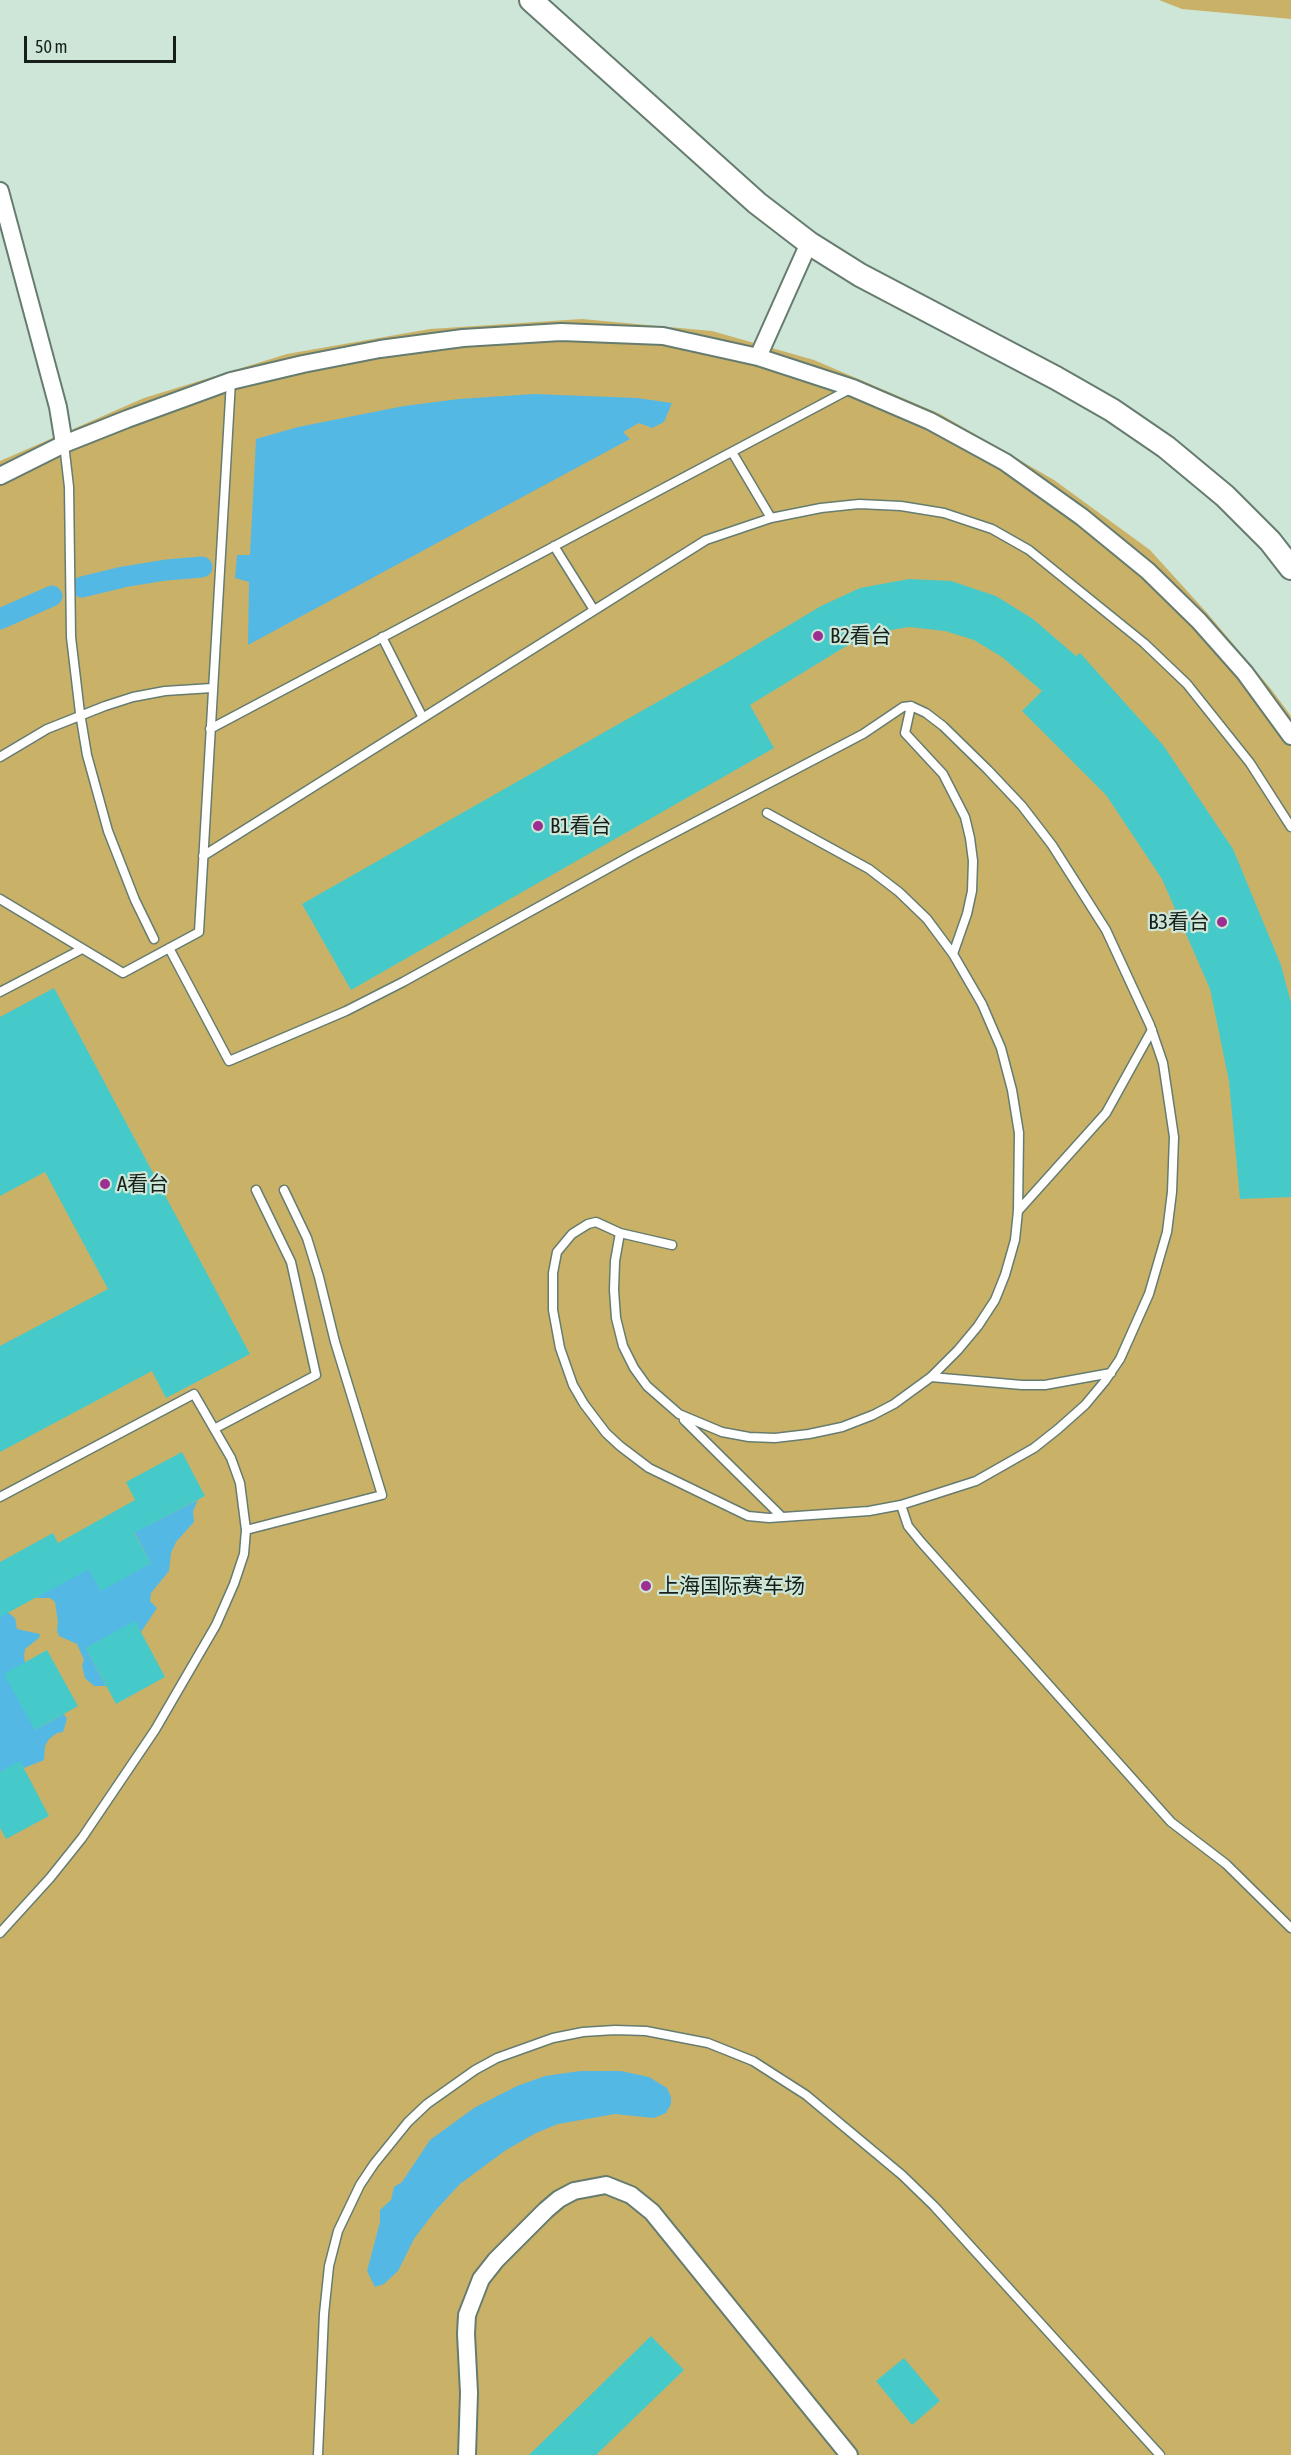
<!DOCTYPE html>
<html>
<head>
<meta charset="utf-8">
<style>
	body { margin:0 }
	#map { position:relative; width:1291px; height:2455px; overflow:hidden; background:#cde6d7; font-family:"Asap Condensed",sans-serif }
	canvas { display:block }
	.scale { position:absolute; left:24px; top:36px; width:152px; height:27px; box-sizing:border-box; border:3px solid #161f1a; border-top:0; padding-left:8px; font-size:18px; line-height:21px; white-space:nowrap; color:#161f1a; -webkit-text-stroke:4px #cde6d7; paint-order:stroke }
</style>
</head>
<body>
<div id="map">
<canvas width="1291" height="2455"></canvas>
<div class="scale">50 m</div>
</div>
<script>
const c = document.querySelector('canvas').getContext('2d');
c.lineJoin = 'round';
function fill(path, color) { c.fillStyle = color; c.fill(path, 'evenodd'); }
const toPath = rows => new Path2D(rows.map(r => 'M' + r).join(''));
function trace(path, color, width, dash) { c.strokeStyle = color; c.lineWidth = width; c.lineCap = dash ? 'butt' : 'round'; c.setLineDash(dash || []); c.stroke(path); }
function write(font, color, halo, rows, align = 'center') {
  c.font = font + ' "Asap Condensed","Noto Sans SC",sans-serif'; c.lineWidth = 4.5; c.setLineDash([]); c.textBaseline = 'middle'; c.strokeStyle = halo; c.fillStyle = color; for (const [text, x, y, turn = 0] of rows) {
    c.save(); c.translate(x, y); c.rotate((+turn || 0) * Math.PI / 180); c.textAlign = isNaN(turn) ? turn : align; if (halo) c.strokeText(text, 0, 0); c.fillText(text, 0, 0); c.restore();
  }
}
fill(toPath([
	[1159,0,1291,0,1291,19,1182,9],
	[582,319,712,331,814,360,940,414,1054,480,1150,550,1208,614,1271,689,1291,716,1291,2455,0,2455,0,461,144,398,287,354,430,329]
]), '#cab168');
fill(toPath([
	[534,394,637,398,672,403,664,422,652,428,639,423,623,432,630,439,248,645,249,582,235,578,237,555,250,555,256,439,298,427,404,406,459,399],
	[198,1500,193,1511,194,1522,176,1542,171,1553,169,1571,151,1593,150,1601,157,1608,141,1632,135,1622,86,1648,106,1686,94,1686,85,1678,82,1666,84,1660,77,1644,59,1636,57,1630,58,1622,55,1602,50,1598,36,1598,83,1558,101,1590,151,1563,127,1519,143,1526,149,1525],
	[0,1606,15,1618,17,1629,40,1634,39,1638,25,1649,24,1656,35,1730,64,1714,67,1719,63,1732,57,1733,49,1739,45,1746,44,1760,24,1768,20,1762,0,1772],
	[580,2071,621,2071,649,2077,667,2088,671,2097,671,2104,666,2113,654,2118,615,2114,558,2124,536,2133,506,2150,460,2184,435,2211,414,2239,398,2271,384,2284,375,2287,367,2271,380,2222,380,2210,391,2200,394,2187,402,2182,430,2140,474,2108,517,2086,545,2076]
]), '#53b9e4');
trace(toPath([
	[82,587,123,577,166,570,202,567],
	[0,619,52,596]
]), '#53b9e4', 21);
fill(toPath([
	[909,579,951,581,996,596,1033,619,1076,656,1080,653,1163,745,1233,849,1281,965,1291,1003,1291,1197,1240,1199,1229,1081,1210,989,1162,879,1106,795,1022,711,1042,691,1002,657,974,640,945,631,909,627,873,633,843,648,750,705,774,748,351,990,302,904,726,663,821,606,860,588],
	[54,988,250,1354,166,1398,152,1371,0,1452,0,1346,108,1289,45,1172,0,1196,0,1017],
	[182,1452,205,1496,134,1533,151,1563,101,1591,89,1569,0,1617,0,1562,53,1533,58,1543,135,1500,126,1482],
	[135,1621,165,1677,116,1704,86,1648],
	[47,1650,78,1706,35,1730,4,1674],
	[20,1761,49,1816,6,1839,0,1828,0,1772],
	[651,2336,684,2370,596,2455,529,2455],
	[904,2358,940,2401,912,2425,876,2381]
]), '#46cac9');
const lane = toPath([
	[64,444,69,487,71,637,80,713,87,755,108,831,135,900,154,939],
	[732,452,771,518],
	[554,546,594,610],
	[382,637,423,718],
	[911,706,905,733,943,774,965,817,970,838,973,861,972,891,967,914,953,954],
	[210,729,852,388],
	[0,757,47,729,105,706,133,697,165,691,212,688],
	[203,856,706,540,771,518,821,508,859,504,901,506,944,513,992,529,1029,550,1144,643,1187,684,1250,763,1291,827],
	[0,899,123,973,199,932,231,381],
	[169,948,229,1061,346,1011,403,982,634,854,863,734,903,707,911,706,926,713,943,726,988,770,1022,806,1052,845,1106,930,1150,1025,1163,1063,1174,1137,1172,1192,1167,1232,1149,1294,1120,1359,1105,1381,1085,1405,1058,1429,1034,1448,976,1481,901,1505,869,1511,769,1518,748,1516,649,1468,620,1446,606,1433,584,1404,573,1385,560,1348,553,1310,553,1273,557,1252,572,1234,588,1224,596,1222,620,1233,672,1245],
	[0,992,82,949],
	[1018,1211,1106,1113,1152,1030],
	[620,1233,615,1261,614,1290,616,1318,623,1346,634,1368,647,1386,679,1414,722,1432,749,1437,775,1438,809,1434,842,1427,873,1415,894,1404,931,1377,958,1350,978,1326,995,1300,1005,1275,1015,1240,1018,1211,1019,1133,1012,1090,1001,1048,982,1004,953,954,927,919,899,892,869,869,767,813],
	[931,1377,1022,1385,1045,1385,1111,1373],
	[684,1420,782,1517],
	[214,1429,316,1375,291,1262,256,1190],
	[0,1497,194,1394,231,1458,240,1483,246,1530,244,1554,234,1584,216,1625,155,1730,82,1838,50,1878,0,1933],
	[901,1505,908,1526,921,1542,1171,1822,1226,1864,1291,1928],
	[246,1530,382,1495,335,1342,319,1277,307,1238,284,1190],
	[318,2455,324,2314,329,2266,338,2231,360,2185,374,2164,408,2122,427,2104,475,2070,497,2058,553,2038,583,2032,615,2030,646,2031,708,2043,753,2061,806,2095,902,2175,934,2206,1160,2455]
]);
const street = toPath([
	[0,191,58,407,64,444],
	[758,357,809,243],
	[0,476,64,444,127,419,231,381,303,364,380,349,463,338,561,332,663,336,758,357,853,388,930,421,1005,462,1082,517,1148,571,1199,621,1245,673,1291,736],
	[467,2455,469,2393,466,2334,467,2315,481,2279,496,2260,546,2210,559,2199,574,2191,606,2185,631,2195,652,2212,849,2455]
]);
const secondary = toPath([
	[531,0,757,203,809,243,860,275,1056,378,1112,410,1166,447,1225,496,1270,541,1291,568]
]);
trace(lane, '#667c6f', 11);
trace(street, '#667c6f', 20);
trace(secondary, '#667c6f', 26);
trace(lane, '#fff', 8);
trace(street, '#fff', 16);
trace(secondary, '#fff', 22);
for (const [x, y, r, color] of [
	[818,636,6,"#9b3091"],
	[538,826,6,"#9b3091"],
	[1222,922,6,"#9b3091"],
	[105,1184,6,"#9b3091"],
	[646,1586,6,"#9b3091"]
]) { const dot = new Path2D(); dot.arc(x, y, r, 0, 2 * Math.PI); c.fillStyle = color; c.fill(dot); trace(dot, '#cde6d7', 2); }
write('21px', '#161f1a', '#cde6d7', [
	["B2看台",830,636],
	["B1看台",550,826],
	["B3看台",1210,922,"right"],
	["A看台",117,1184],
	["上海国际赛车场",658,1586]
], 'left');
</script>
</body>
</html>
